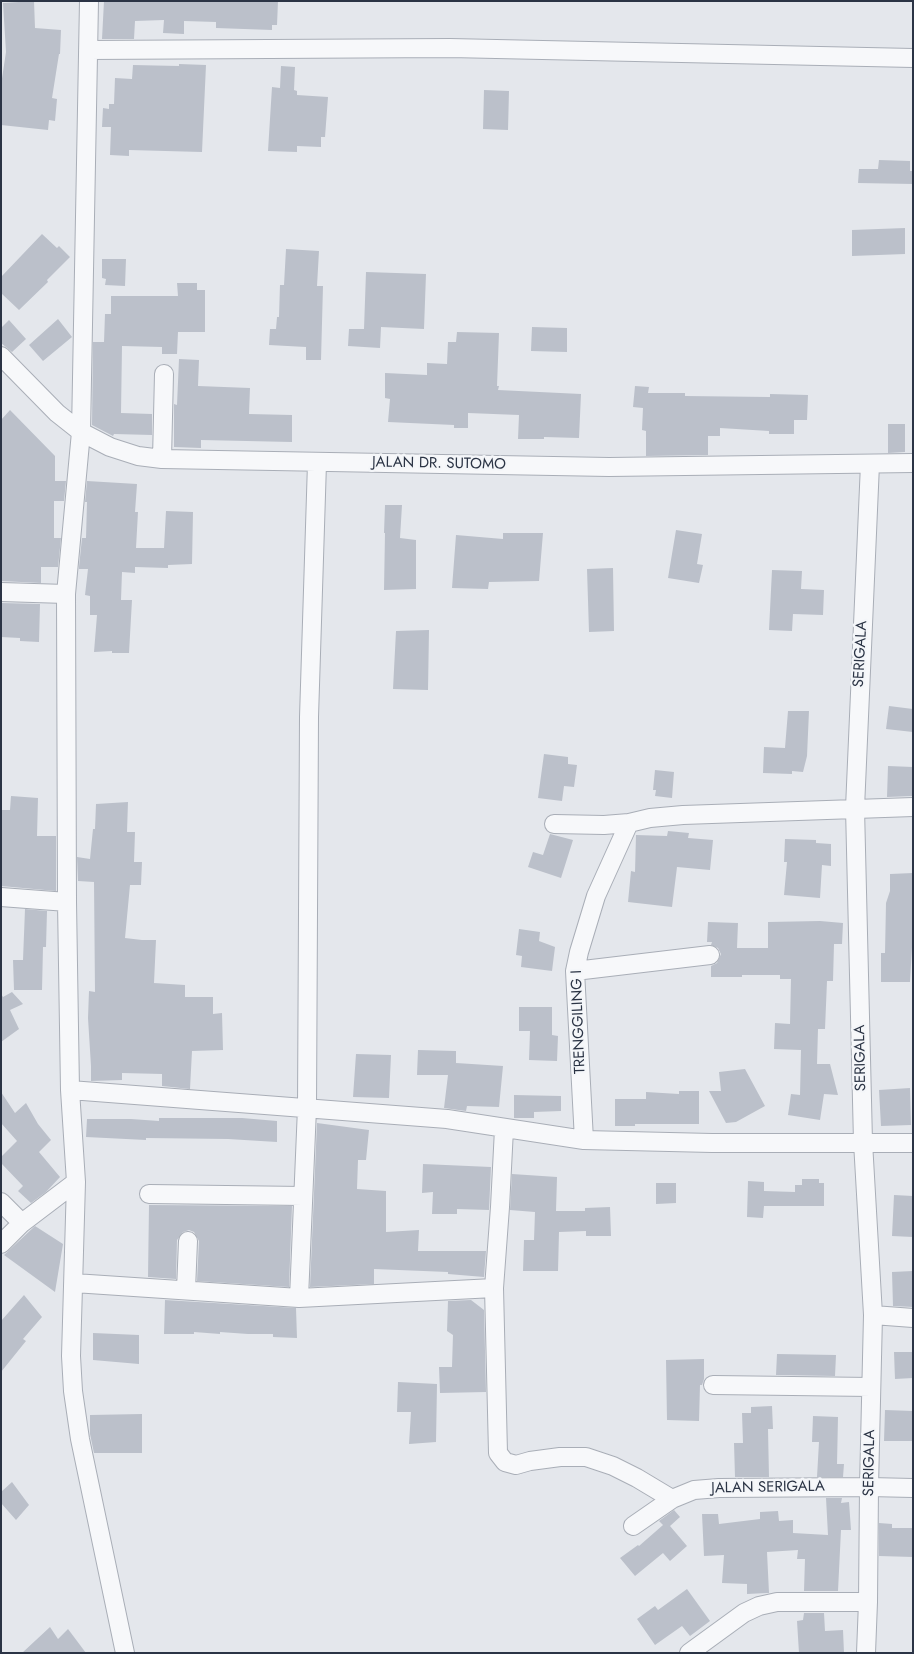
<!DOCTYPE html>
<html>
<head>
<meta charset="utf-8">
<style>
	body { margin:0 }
	#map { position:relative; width:914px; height:1654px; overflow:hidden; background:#e4e7ec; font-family:Jost,sans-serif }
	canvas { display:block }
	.frame { position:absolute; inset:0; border:2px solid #2b3445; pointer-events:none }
</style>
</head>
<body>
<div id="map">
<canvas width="914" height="1654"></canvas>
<div class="frame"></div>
</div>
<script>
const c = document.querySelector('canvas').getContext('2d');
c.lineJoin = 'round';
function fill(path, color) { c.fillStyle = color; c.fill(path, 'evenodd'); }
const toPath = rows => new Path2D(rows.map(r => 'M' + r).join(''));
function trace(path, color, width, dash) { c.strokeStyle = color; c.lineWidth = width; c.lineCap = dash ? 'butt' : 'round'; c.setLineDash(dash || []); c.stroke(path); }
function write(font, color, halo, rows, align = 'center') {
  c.font = font + ' Jost,sans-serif'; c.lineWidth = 4.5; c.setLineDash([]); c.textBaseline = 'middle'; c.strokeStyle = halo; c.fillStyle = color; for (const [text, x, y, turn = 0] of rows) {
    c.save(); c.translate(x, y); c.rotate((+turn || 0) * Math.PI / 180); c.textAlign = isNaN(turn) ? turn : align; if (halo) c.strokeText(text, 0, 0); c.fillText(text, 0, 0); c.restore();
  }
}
fill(toPath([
	[34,1,35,28,61,30,60,54,59,54,52,98,57,99,55,121,49,120,48,130,1,125,1,85,6,52,3,3],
	[104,1,278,1,277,25,272,25,272,30,216,28,216,22,184,21,184,34,163,33,164,20,135,21,134,39,102,39],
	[179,64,206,65,202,152,129,150,129,156,110,155,111,127,102,127,103,108,109,109,109,104,114,104,115,78,132,79,133,65,179,66],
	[281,66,295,67,294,90,297,91,297,95,328,97,325,137,321,137,321,147,297,146,297,152,268,151,272,87,280,88],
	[484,90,509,91,508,130,483,129],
	[879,160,910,161,910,171,913,171,913,184,858,183,859,169,878,169],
	[905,228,905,254,852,256,852,230],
	[42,234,57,248,59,246,70,257,47,280,48,282,19,310,1,293,1,277],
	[286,249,319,251,317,286,323,286,321,360,306,360,306,347,269,345,270,329,276,329,277,317,279,317,280,285,284,285],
	[102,259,126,259,125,286,105,285,106,279,102,278],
	[366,272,426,274,424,329,381,327,380,348,348,346,349,329,364,329],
	[177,283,197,283,197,290,205,290,205,332,178,332,177,354,162,354,162,347,122,346,121,413,152,414,152,435,114,434,113,436,92,425,93,342,104,342,105,314,111,314,111,296,178,296],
	[58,319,72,337,43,361,29,345],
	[9,320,26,339,12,352,1,343,1,328],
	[532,327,567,328,567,352,531,351],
	[457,332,499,333,497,386,499,386,498,390,581,394,579,438,544,437,544,439,518,439,519,415,468,413,468,428,454,428,454,425,388,422,390,399,385,398,385,373,427,375,427,363,447,364,448,342,456,342],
	[179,359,199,360,198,386,250,388,249,414,292,415,292,442,201,440,201,448,174,447,174,404,177,405],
	[635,386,649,387,648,393,685,393,685,396,770,397,770,394,808,395,807,420,794,420,794,434,769,434,769,431,720,428,720,436,708,436,708,455,646,456,646,431,642,430,643,408,633,407],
	[10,410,55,456,55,481,66,481,64,501,54,501,54,538,61,538,58,567,41,567,41,583,1,581,1,420],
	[888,424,905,424,905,452,888,453],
	[87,481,137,484,135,512,138,512,136,548,164,548,166,511,193,512,192,564,168,565,168,568,135,567,135,573,122,572,121,600,132,600,129,653,112,653,112,651,94,652,97,615,90,615,90,596,85,595,88,569,79,569,79,567,82,538,86,538,87,502,85,502],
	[385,505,402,505,400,538,416,540,416,589,384,590,385,533,384,533],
	[676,530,702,534,697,564,703,565,699,583,668,578],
	[503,533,543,533,539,581,489,582,488,589,452,588,456,535,503,539],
	[613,568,614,631,589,632,587,569],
	[772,570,802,571,801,589,824,590,823,615,793,614,792,631,769,630],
	[2,603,40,604,39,642,20,641,20,638,1,637],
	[429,630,428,690,393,689,396,631],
	[889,706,913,709,913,732,886,729],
	[788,711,809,711,807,756,803,772,792,771,792,774,763,773,764,747,785,748],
	[544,754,568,757,568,764,577,765,574,787,564,786,562,801,538,798],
	[888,766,913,767,913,796,887,797],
	[655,770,674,772,672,798,655,796,656,790,653,790],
	[11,796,38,798,37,836,56,836,56,891,1,886,1,810,10,810],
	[128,802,127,832,135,832,134,862,142,862,141,885,130,885,125,938,142,940,156,940,154,983,185,985,185,997,213,997,213,1014,222,1013,223,1050,192,1051,190,1089,162,1086,162,1074,122,1073,122,1080,91,1081,91,1066,88,1018,89,991,95,992,94,882,78,881,77,857,90,859,93,829,95,829,96,804],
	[668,831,689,833,688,838,713,840,710,870,677,867,672,907,628,902,631,871,635,872,636,835,667,836],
	[550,834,573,840,561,878,528,867,533,852,543,855],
	[785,839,816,840,816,843,831,844,831,866,822,865,820,898,784,895,787,862,784,862],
	[913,873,913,930,910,982,881,982,881,953,885,953,886,903,890,891,890,874],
	[25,909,47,911,46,947,43,947,42,990,14,990,13,960,23,960],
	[820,921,843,923,842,944,834,944,833,981,827,981,825,1029,818,1029,817,1064,830,1064,838,1095,824,1094,820,1120,788,1115,791,1094,800,1095,801,1050,774,1049,775,1023,790,1024,791,979,780,979,780,975,742,975,742,977,711,977,711,966,717,963,721,954,718,948,711,945,712,942,707,942,708,922,738,923,737,948,768,948,768,922],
	[519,929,540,932,539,941,555,947,552,971,521,967,522,956,516,955],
	[12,992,23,1004,10,1010,19,1029,1,1042,1,994,3,997],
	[519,1007,552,1007,552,1035,558,1036,557,1061,529,1060,530,1031,519,1031],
	[418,1050,456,1051,456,1063,503,1066,499,1107,467,1106,466,1111,444,1108,448,1075,417,1075],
	[356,1054,391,1055,389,1098,353,1097],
	[745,1069,765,1106,736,1122,726,1123,709,1091,721,1091,719,1072],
	[910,1088,911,1125,881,1126,879,1090],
	[679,1091,699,1091,699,1124,635,1124,635,1126,615,1126,615,1099,646,1099,646,1092,679,1094],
	[1,1092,15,1113,26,1103,38,1124,51,1140,39,1152,60,1177,46,1192,31,1203,18,1191,23,1186,1,1163,1,1157,17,1141,1,1123],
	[514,1095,561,1096,561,1111,534,1112,534,1118,514,1118],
	[159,1118,242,1118,277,1121,277,1142,228,1139,146,1138,146,1140,86,1137,87,1119,131,1119,159,1121],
	[317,1123,369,1130,366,1160,358,1160,357,1189,386,1191,386,1232,419,1230,418,1251,486,1251,484,1277,448,1274,448,1272,374,1269,374,1284,310,1287],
	[423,1164,491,1167,489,1210,457,1209,457,1214,432,1214,433,1192,422,1193],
	[512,1174,557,1177,556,1211,585,1211,585,1208,610,1207,611,1236,586,1236,586,1231,559,1232,558,1271,523,1271,524,1240,534,1240,535,1212,510,1210],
	[802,1179,819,1179,819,1183,824,1183,824,1206,764,1206,763,1218,747,1217,748,1181,764,1182,764,1191,795,1192,795,1185,802,1185],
	[656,1183,676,1183,676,1203,656,1204],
	[894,1195,913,1196,913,1237,892,1236],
	[149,1205,292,1206,289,1287,197,1281,199,1241,194,1232,189,1230,183,1232,177,1240,176,1279,148,1277],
	[35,1226,63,1244,55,1292,4,1255],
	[913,1271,913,1307,893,1306,892,1272],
	[24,1295,42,1317,23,1339,26,1341,1,1372,1,1321],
	[165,1300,296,1308,297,1338,273,1337,273,1334,248,1334,220,1332,220,1334,194,1332,194,1334,164,1334],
	[471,1300,484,1310,486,1392,440,1393,439,1367,452,1367,453,1335,447,1331,448,1301],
	[93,1333,139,1335,139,1364,93,1360],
	[894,1352,913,1352,913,1378,895,1379],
	[777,1354,836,1355,835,1376,776,1375],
	[704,1359,704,1379,702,1385,700,1385,699,1421,667,1420,666,1360],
	[398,1382,437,1384,436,1442,409,1444,411,1412,397,1412],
	[772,1406,773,1429,768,1429,769,1477,735,1477,734,1443,743,1443,742,1413,751,1413,751,1407],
	[885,1410,913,1411,913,1441,884,1441],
	[142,1414,142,1453,94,1453,90,1434,90,1415],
	[813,1416,838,1417,837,1464,844,1464,843,1477,817,1477,819,1442,812,1442],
	[12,1482,29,1505,16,1520,1,1503,1,1492],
	[826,1498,842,1498,841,1503,849,1502,851,1530,841,1530,838,1591,804,1591,805,1559,797,1559,798,1550,767,1552,769,1593,767,1593,747,1594,747,1584,722,1583,724,1555,704,1556,702,1514,718,1514,719,1524,760,1519,760,1512,778,1511,779,1521,793,1520,793,1533,828,1535],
	[674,1510,680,1517,670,1526,687,1546,670,1561,663,1553,635,1576,620,1558,638,1545,639,1546,663,1525,659,1521],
	[879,1523,892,1524,892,1528,913,1528,913,1557,879,1556],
	[687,1589,710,1621,690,1636,682,1626,655,1645,637,1619,655,1606,658,1610],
	[804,1613,824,1613,825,1631,843,1630,844,1653,799,1653,797,1621,803,1620],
	[50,1627,58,1639,68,1629,86,1653,22,1653]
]), '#bbc0ca');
const minor = toPath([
	[88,50,450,48,913,58],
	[1,356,57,413,81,432,110,447,138,456,162,459,609,467,913,463],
	[162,459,164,374],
	[1,592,66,594],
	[554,824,604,825,629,823,650,818,683,815,913,807],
	[1,897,67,902],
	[575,971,710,955],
	[70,1090,447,1119,584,1140,712,1143,913,1143],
	[504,1129,500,1207,494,1288,498,1453,505,1462,516,1465,530,1461,560,1457,586,1457,613,1466,637,1478,672,1499],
	[584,1140,575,971,579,952,596,896,629,823],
	[76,1182,71,1356,73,1391,80,1439,125,1653],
	[149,1194,303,1196],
	[1,1202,22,1223],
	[1,1244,22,1223,76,1182,70,1090,67,902,66,594,81,432,89,1],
	[74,1283,299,1298,494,1288],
	[186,1290,188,1241],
	[299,1298,307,1108,309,717,317,463],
	[873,1315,913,1318],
	[713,1385,871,1387],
	[633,1526,672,1499,694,1490,719,1488,869,1487,913,1488],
	[689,1653,744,1613,759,1606,777,1602,868,1602],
	[866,1653,868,1602,869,1487,873,1315,863,1142,855,808,870,464]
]);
trace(minor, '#a9aeb7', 20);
trace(minor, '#f7f8fa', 18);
write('15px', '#2b3445', '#f4f6f9', [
	["JALAN DR. SUTOMO",439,464,1],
	["SERIGALA",861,654,-87],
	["TRENGGILING I",579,1022,-92],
	["SERIGALA",861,1058,-91],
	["SERIGALA",870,1463,-89],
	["JALAN SERIGALA",768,1488,-1]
]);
</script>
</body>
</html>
